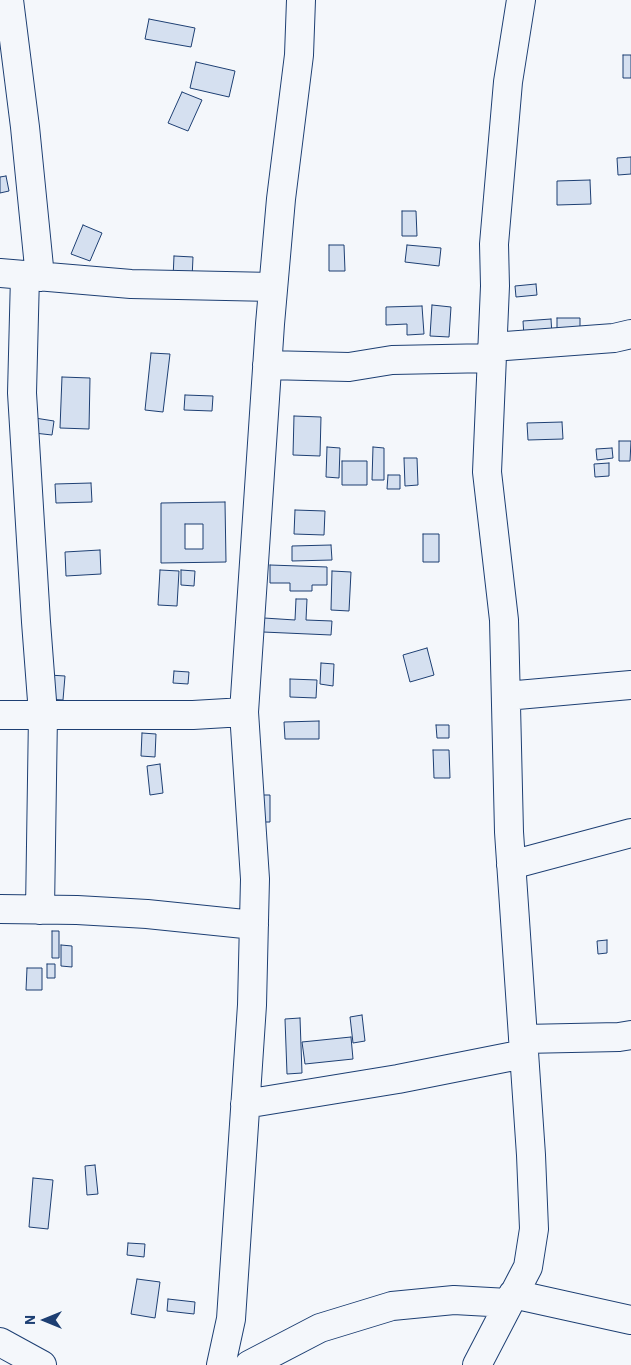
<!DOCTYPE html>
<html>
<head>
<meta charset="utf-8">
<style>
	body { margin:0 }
	#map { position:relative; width:631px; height:1365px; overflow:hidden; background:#f4f7fb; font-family:"IBM Plex Sans",sans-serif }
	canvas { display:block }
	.north { position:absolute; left:20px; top:1295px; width:50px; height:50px; -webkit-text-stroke:4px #f4f7fb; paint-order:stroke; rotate:270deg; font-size:14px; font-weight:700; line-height:20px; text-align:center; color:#1d3f73 }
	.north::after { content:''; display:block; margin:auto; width:18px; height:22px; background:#1d3f73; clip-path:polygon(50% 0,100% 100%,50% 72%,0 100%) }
</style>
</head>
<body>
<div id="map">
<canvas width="631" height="1365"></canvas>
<div class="north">N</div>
</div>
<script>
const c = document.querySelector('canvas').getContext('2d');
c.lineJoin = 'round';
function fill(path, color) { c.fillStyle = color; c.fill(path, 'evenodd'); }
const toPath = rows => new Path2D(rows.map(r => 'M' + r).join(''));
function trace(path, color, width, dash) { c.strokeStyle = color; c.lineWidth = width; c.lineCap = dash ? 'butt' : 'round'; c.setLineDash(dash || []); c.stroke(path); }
const building = toPath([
	[149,19,195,28,191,47,145,39,149,19],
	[623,55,631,55,631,78,623,78,623,55],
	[196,62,235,71,229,97,190,88,196,62],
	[182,92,202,100,188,131,168,123,182,92],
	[631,157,631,174,618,175,617,158,631,157],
	[6,176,9,191,0,193,0,177,6,176],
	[590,180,591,204,557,205,557,181,590,180],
	[402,211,416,211,417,236,402,236,402,211],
	[83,225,102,233,90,261,71,254,83,225],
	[329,245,344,245,345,271,329,271,329,245],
	[407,245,441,248,439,266,405,262,407,245],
	[174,256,193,257,192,279,173,278,174,256],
	[536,284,537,295,516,297,515,286,536,284],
	[432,305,451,307,449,337,430,336,432,305],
	[422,306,424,334,407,335,407,324,386,325,386,307,422,306],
	[557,318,580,318,580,333,557,333,557,318],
	[551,319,552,335,524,337,523,321,551,319],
	[151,353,170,354,163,412,145,410,151,353],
	[62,377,90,378,89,429,60,428,62,377],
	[185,395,213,396,212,411,184,410,185,395],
	[294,416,321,417,320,456,293,455,294,416],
	[35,418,54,421,52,435,34,433,35,418],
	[562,422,563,439,528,440,527,423,562,422],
	[619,441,631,441,630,461,619,461,619,441],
	[327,447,340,448,339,478,326,477,327,447],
	[373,447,384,448,384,480,372,480,373,447],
	[612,448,613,458,597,460,596,449,612,448],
	[404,458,417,458,418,485,405,486,404,458],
	[342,461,367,461,367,485,342,485,342,461],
	[609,463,609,476,595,477,594,464,609,463],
	[388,475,400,475,400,489,387,489,388,475],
	[91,483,92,502,56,503,55,484,91,483],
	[225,502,226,562,161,563,161,503,225,502],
	[185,524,203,524,203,549,185,549,185,524],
	[295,510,325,511,324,535,294,534,295,510],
	[423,534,439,534,439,562,423,562,423,534],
	[331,545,332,560,292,561,292,546,331,545],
	[100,550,101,574,66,576,65,552,100,550],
	[270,565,327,567,327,585,312,585,312,591,290,591,290,583,270,583,270,565],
	[160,570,179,571,177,606,158,605,160,570],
	[181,570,195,571,194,586,181,585,181,570],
	[332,571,351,572,349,611,331,610,332,571],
	[296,599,307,599,306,620,332,621,331,635,263,632,264,618,295,620,296,599],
	[427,648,434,675,410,682,403,655,427,648],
	[321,663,334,664,333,686,320,684,321,663],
	[174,671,189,672,188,684,173,683,174,671],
	[49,675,65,676,63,700,47,699,49,675],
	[290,679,317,680,316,698,290,697,290,679],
	[319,721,319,739,285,739,284,722,319,721],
	[436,725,449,725,449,738,437,738,436,725],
	[142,733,156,734,155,757,141,756,142,733],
	[433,750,449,750,450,778,434,778,433,750],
	[160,764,163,793,150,795,147,766,160,764],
	[254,795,270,795,270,822,254,822,254,795],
	[52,931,59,931,59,958,52,958,52,931],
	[607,940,607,953,598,954,597,941,607,940],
	[61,945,72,946,72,967,61,966,61,945],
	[47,964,55,964,55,978,47,978,47,964],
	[27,968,42,968,42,990,26,990,27,968],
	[362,1015,365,1041,353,1043,350,1017,362,1015],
	[300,1018,302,1073,287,1074,285,1019,300,1018],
	[351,1037,353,1059,305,1064,302,1042,351,1037],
	[95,1165,98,1194,87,1195,85,1166,95,1165],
	[33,1178,53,1180,48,1229,29,1227,33,1178],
	[128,1243,145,1244,144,1257,127,1255,128,1243],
	[137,1279,160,1282,155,1318,131,1314,137,1279],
	[168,1299,195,1302,194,1314,167,1311,168,1299]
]);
fill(building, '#d5e0f0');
trace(building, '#1d3f73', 1);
const minor = toPath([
	[9,0,25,127,40,277],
	[0,273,131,284,273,287],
	[25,276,22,393,36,622,43,714,40,910],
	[492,347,614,338,631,334],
	[267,365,349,367,392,360,492,358],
	[506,696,631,685],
	[0,715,193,715,244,712],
	[511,865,631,833],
	[0,909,77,910,147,914,254,925],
	[523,1039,619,1037,631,1035],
	[245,1104,398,1079,524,1054],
	[513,1294,631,1320],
	[0,1342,42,1365],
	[221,1365,231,1319,252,1005,255,879,244,712,270,324,281,199,299,55,301,0],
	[249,1365,320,1328,392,1306,454,1300,508,1303],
	[477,1365,528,1267,534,1229,531,1155,509,832,504,620,487,472,495,286,494,244,508,82,521,0]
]);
trace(minor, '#1d3f73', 30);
trace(minor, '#f4f7fb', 28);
</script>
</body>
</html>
